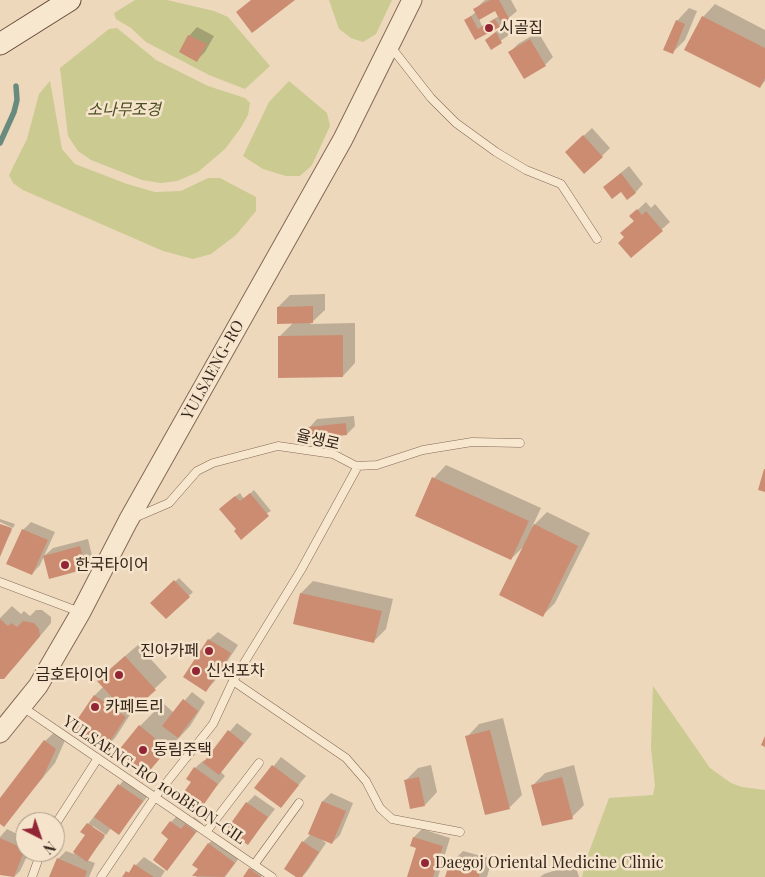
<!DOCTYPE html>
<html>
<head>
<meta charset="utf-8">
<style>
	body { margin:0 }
	#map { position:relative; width:765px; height:877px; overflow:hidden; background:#edd8bc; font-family:"Playfair Display",serif }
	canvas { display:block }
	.north { position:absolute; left:15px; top:812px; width:50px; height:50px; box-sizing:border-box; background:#f5e4cb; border:1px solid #a79785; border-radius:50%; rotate:139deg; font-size:14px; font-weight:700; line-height:20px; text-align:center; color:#33241b }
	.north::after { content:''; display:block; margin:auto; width:18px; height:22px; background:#932635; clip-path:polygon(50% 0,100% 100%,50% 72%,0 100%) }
</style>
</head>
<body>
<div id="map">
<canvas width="765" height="877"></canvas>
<div class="north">N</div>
</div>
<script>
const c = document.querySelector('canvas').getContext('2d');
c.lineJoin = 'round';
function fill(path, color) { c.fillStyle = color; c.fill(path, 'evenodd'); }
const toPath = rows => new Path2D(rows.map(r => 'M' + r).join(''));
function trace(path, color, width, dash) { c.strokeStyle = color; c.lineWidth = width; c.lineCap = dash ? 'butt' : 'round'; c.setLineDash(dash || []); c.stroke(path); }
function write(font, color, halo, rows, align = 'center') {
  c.font = font + ' "Playfair Display","Noto Sans KR",serif'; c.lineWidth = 5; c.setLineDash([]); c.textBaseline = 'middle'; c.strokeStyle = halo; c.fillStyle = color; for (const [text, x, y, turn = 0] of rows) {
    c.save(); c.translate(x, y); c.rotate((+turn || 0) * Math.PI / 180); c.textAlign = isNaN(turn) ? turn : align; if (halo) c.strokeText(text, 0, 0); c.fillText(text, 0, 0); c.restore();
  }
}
fill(toPath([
	[135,0,167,0,214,11,228,17,270,66,245,89,209,75,146,42,131,28,116,19,114,13],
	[329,0,392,0,376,34,363,42,351,38,339,29],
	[117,28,156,60,208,86,245,98,250,103,248,115,240,129,225,149,198,172,177,181,161,183,142,180,91,160,78,151,68,136,60,68,109,29],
	[50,81,62,149,75,164,127,184,155,192,181,191,208,178,220,178,256,197,256,211,236,235,211,254,193,259,163,251,23,190,13,183,9,175,27,139,39,94],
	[289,81,327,113,330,126,312,165,300,176,286,176,263,169,243,156,269,102],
	[653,686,710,768,731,783,742,787,765,790,765,877,582,877,586,860,609,798,653,795,655,786,651,748]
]), '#caca91');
fill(toPath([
	[485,0,511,0,517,11,499,26,476,38,466,20,476,12,475,9],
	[496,10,499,16,482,26,479,19],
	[715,4,765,30,765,81,760,87,703,17],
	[689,8,697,11,685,40,673,52,677,21],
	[504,25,510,34,491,48,486,40],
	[197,27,214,36,205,52,197,60,189,36],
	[538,32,553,57,545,65,510,52,518,44],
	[592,128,610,148,602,156,575,144],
	[629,166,643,184,635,193,604,187],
	[646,202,651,208,655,204,670,222,632,256,635,221,631,216],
	[325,294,325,310,310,324,355,323,355,363,343,376,279,337,294,322,278,307,290,295],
	[354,416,355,426,347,434,309,428,317,419],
	[446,465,541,508,532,527,547,512,590,533,555,603,543,615,524,546,511,559,434,478],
	[254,490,271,511,238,529,224,505,240,493,244,499],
	[0,519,15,524,13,528,0,522],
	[31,522,55,532,40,565,32,574,23,530],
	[0,525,12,530,0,554],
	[88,539,93,560,85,568,44,556,53,548],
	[179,578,193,592,166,617,152,603],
	[313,581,393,599,386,629,374,641,301,593],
	[12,606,21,614,24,611,30,616,36,610,42,610,51,617,51,623,16,665,3,678,0,678,0,618],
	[218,632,238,645,214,682,206,690,185,677,209,640],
	[138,645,167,677,135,707,115,738,103,750,94,696,104,686,111,668],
	[192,692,205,702,190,726,146,773,140,726,163,703,174,713],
	[503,718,522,795,510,807,486,814,467,737,479,724],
	[237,723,252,734,221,772,225,776,199,808,193,782,195,768,204,760,205,761],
	[58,729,67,736,55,763,3,825,0,822,0,800,45,741],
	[281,757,306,776,281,806,256,788],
	[431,765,437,792,425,805,405,781,418,768],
	[574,765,584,805,572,817,533,785,545,773],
	[127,776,150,793,119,833,111,828,106,835,93,826,91,828,105,837,87,860,95,863,89,877,50,877,58,859,66,851,74,854,87,835,88,824],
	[331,793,353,803,340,835,332,843,320,838,326,843,308,870,302,877,298,877,303,842,311,834,323,801],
	[255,795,275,809,248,843,247,803],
	[179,814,189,822,194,817,203,824,167,869,171,822],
	[7,829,25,838,25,852,29,852,20,871,14,877,0,874,0,837],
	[422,829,450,838,438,877,408,877,418,847,414,837],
	[217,836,242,854,225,877,196,877,208,844],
	[463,851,492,859,487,877,447,877,451,863],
	[144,857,165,871,161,877,124,877],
	[575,864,579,877,540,877,544,874],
	[253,865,264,873,261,877,244,877]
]), '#0003');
trace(toPath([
	[0,143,14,112,17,100,16,86]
]), '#688b7e', 5.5);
fill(toPath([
	[251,0,295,0,252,33,236,12],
	[490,0,499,0,510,20,502,24,495,11,479,20,473,9],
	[471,16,478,29,495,19,500,27,475,40,464,20],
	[702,16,765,48,765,78,760,88,684,50],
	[676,20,685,24,673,54,663,50],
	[496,32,502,43,491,50,485,40],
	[188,35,207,44,197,62,179,52],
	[530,39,546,66,524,79,508,52],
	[583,135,603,157,584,174,565,152],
	[621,173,636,193,627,200,621,192,612,199,603,187],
	[637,209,642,215,646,211,663,231,631,258,618,243,624,237,620,233,634,221,629,216],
	[313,306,313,323,277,324,277,307],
	[343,335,343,377,278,378,278,336],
	[346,423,347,435,309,439,308,427],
	[764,469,765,469,765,492,758,490],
	[432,477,529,521,511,560,415,516],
	[250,493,269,516,241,540,234,531,236,529,219,509,235,496,240,501],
	[0,524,12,528,0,557],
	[534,524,578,546,543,617,499,595],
	[22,529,48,540,32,575,6,564],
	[80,546,86,569,49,579,43,556],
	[174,580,190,597,166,619,150,603],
	[300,593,382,611,374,643,293,624],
	[0,619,8,626,11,623,17,627,23,621,34,623,39,629,40,636,4,679,0,679],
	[208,639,231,653,206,692,183,677],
	[125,656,156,690,128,715,97,681],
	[94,695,126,717,103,752,70,730],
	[183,699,198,711,178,738,162,726],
	[139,725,168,749,146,775,118,751],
	[228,730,244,743,219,775,203,763],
	[490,730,510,809,485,815,465,736],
	[765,736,765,747,761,745],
	[44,740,56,749,43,777,4,827,0,824,0,798],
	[272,765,299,785,281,808,254,788],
	[194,767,218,784,200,810,181,796,191,782,186,779],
	[419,777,425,806,410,809,404,780],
	[562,777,573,819,542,826,531,785],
	[118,784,143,801,119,835,94,817],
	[322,801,346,811,332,844,308,834],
	[246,802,268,817,248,845,226,830],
	[170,821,181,829,185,824,196,832,167,871,153,860,168,839,161,833],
	[87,823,105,835,87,862,73,852,85,835,80,832],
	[413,837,443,846,433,877,407,877,416,848,410,846],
	[0,838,25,849,14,877,0,875],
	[302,841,319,852,302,877,296,877,284,869],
	[208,843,235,863,224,877,192,876,198,869,192,865],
	[57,858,87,871,85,877,49,877],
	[450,862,480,871,479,877,445,877],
	[134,864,154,877,122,877,126,871,129,873],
	[249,868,261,877,243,877]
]), '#cb8c72');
const service = toPath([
	[391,47,431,98,456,123,496,152,526,170,561,184,597,239],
	[134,518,169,503,197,471,213,463,278,446,333,454,356,466,377,465,423,450,472,442,520,443],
	[0,582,80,612],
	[233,681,346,758,366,781,380,808,392,819,460,832],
	[21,706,272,877],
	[55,825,98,758],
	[206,832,259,763],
	[254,865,299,803],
	[32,877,41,852],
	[101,877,155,797,213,724,233,681,301,570,358,466]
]);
const tertiary = toPath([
	[0,733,38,686,81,612,128,521,343,139,412,0]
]);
const secondary = toPath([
	[0,44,70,0]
]);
trace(service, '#846956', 9);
trace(tertiary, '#846956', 21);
trace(secondary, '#664a39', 23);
trace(service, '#f8e7cf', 8);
trace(tertiary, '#f8e7cf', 19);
trace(secondary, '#f8e7cf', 21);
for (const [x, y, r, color] of [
	[489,28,5,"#932635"],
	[65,565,5,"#932635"],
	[209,651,5,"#932635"],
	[196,671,5,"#932635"],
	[119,675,5,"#932635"],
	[95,707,5,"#932635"],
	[143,750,5,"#932635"],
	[425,863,5,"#932635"]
]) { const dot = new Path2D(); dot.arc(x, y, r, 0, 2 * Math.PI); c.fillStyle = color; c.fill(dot); trace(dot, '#f5e4cb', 2); }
write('16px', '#33241b', '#f5e4cb', [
	["시골집",499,28],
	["한국타이어",75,565],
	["진아카페",199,651,"right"],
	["신선포차",206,671],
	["금호타이어",109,675,"right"],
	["카페트리",105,707],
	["동림주택",153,750],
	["Daegoj Oriental Medicine Clinic",435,863]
], 'left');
write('italic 16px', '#4a5021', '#f5e4cb', [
	["소나무조경",124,110]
]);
write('16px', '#33241b', '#f5e4cb', [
	["YULSAENG-RO",213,370,-61],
	["율생로",318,440,13],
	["YULSAENG-RO 100BEON-GIL",154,780,34]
]);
</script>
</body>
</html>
